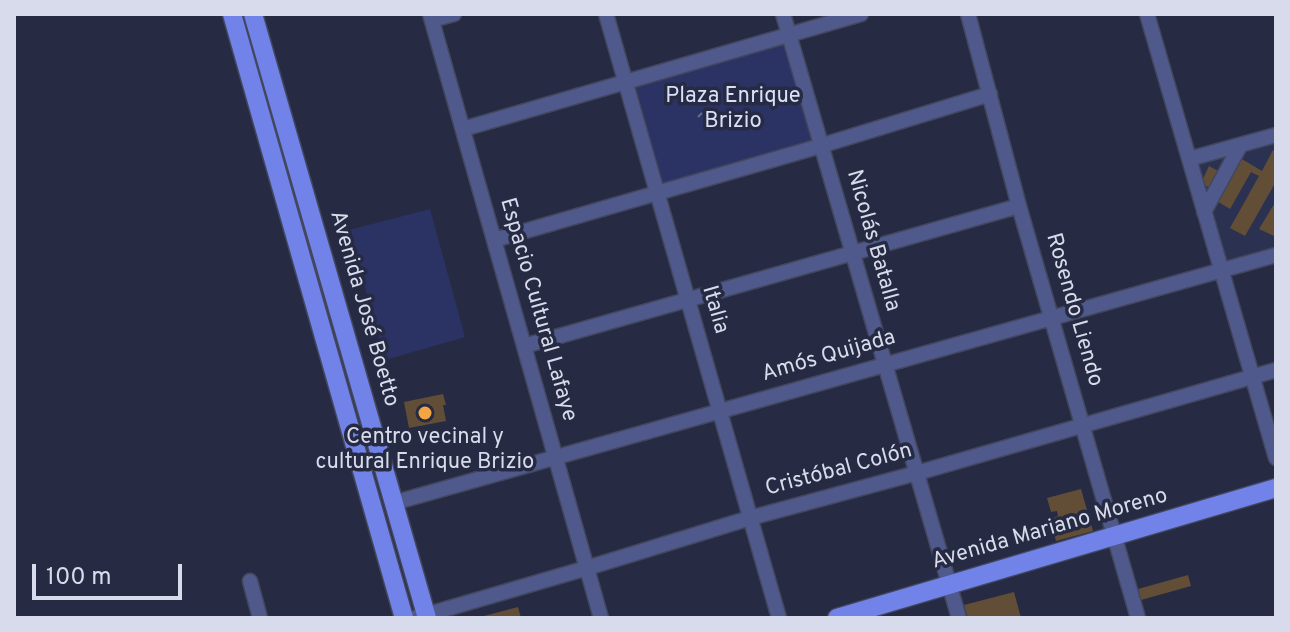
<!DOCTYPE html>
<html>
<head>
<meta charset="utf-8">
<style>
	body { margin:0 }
	#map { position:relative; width:1290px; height:632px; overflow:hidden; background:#262b43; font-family:Overpass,sans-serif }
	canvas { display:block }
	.frame { position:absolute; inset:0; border:16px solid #d7dbeb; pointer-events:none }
	.scale { position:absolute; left:32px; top:564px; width:150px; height:36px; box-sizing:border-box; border:4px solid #d7dbeb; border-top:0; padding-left:10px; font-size:24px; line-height:28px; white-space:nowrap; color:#d7dbeb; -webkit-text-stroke:6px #262b43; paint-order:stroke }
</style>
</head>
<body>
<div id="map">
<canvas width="1290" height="632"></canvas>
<div class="frame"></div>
<div class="scale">100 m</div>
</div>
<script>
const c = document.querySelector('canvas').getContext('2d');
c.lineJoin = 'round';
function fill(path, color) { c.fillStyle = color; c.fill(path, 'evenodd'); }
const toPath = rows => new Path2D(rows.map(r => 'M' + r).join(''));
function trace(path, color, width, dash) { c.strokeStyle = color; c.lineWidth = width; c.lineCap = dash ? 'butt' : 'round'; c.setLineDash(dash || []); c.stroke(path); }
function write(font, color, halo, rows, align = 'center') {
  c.font = font + ' Overpass,sans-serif'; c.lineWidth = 7; c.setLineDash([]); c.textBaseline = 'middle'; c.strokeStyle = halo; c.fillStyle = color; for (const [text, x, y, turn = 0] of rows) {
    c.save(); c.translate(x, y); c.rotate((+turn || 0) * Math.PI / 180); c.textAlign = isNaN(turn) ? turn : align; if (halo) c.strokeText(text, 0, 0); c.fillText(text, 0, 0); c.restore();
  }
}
fill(toPath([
	[1276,139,1276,250,1224,266,1195,163]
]), '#2b3150');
fill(toPath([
	[786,38,818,144,661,190,630,83],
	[430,209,465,337,385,360,349,230]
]), '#2b3364');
fill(toPath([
	[1273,150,1276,152,1276,187,1274,185,1245,236,1230,228,1259,176,1251,172,1230,209,1215,200,1240,158,1262,171],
	[1209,166,1220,172,1211,189,1201,183],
	[1276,201,1276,237,1259,229],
	[443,394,446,405,443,405,446,421,409,428,404,402],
	[1081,489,1093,531,1056,541,1050,519,1058,516,1057,511,1051,512,1047,498],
	[1188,575,1191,586,1141,600,1138,589],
	[1014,592,1021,618,968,618,964,605],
	[518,607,521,618,480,618,480,617]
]), '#624e37');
const minor = toPath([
	[430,14,601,618],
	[606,14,779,618],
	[783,14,959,618],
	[968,14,1019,206,1138,618],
	[1147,14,1276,458],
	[432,20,454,14],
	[463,129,861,14],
	[1189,159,1276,135],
	[1204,212,1240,146],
	[494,240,810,149,990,94],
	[524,346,1019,206],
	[393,503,1276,255],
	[250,581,260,618],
	[415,618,587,568,750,518,917,473,1276,370]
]);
const major = toPath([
	[232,14,404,618],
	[253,14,427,618],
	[837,618,1276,488]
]);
trace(minor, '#42475e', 17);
trace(major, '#42475e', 21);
trace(toPath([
	[708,104,710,98],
	[698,117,702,113]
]), '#686d82', 2, [6, 6]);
trace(minor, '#4f598b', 14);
trace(major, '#7182e8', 18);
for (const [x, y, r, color] of [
	[425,413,8,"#f3a542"]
]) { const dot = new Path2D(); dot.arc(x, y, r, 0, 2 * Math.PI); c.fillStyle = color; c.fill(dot); trace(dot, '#262b43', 3); }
write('22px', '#dae0f6', '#262b43', [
	["Plaza Enrique",733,98],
	["Brizio",733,123]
]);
write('22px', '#d7dbeb', '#262b43', [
	["Nicolás Batalla",872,241,74],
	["Avenida José Boetto",363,309,74],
	["Espacio Cultural Lafaye",537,310,74],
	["Italia",714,310,74],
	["Rosendo Liendo",1073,310,74],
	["Amós Quijada",829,357,-16],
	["Cristóbal Colón",839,471,-15],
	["Avenida Mariano Moreno",1050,530,-16]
]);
write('22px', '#d7dbeb', '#262b43', [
	["Centro vecinal y",425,439],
	["cultural Enrique Brizio",425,464]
]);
</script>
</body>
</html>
